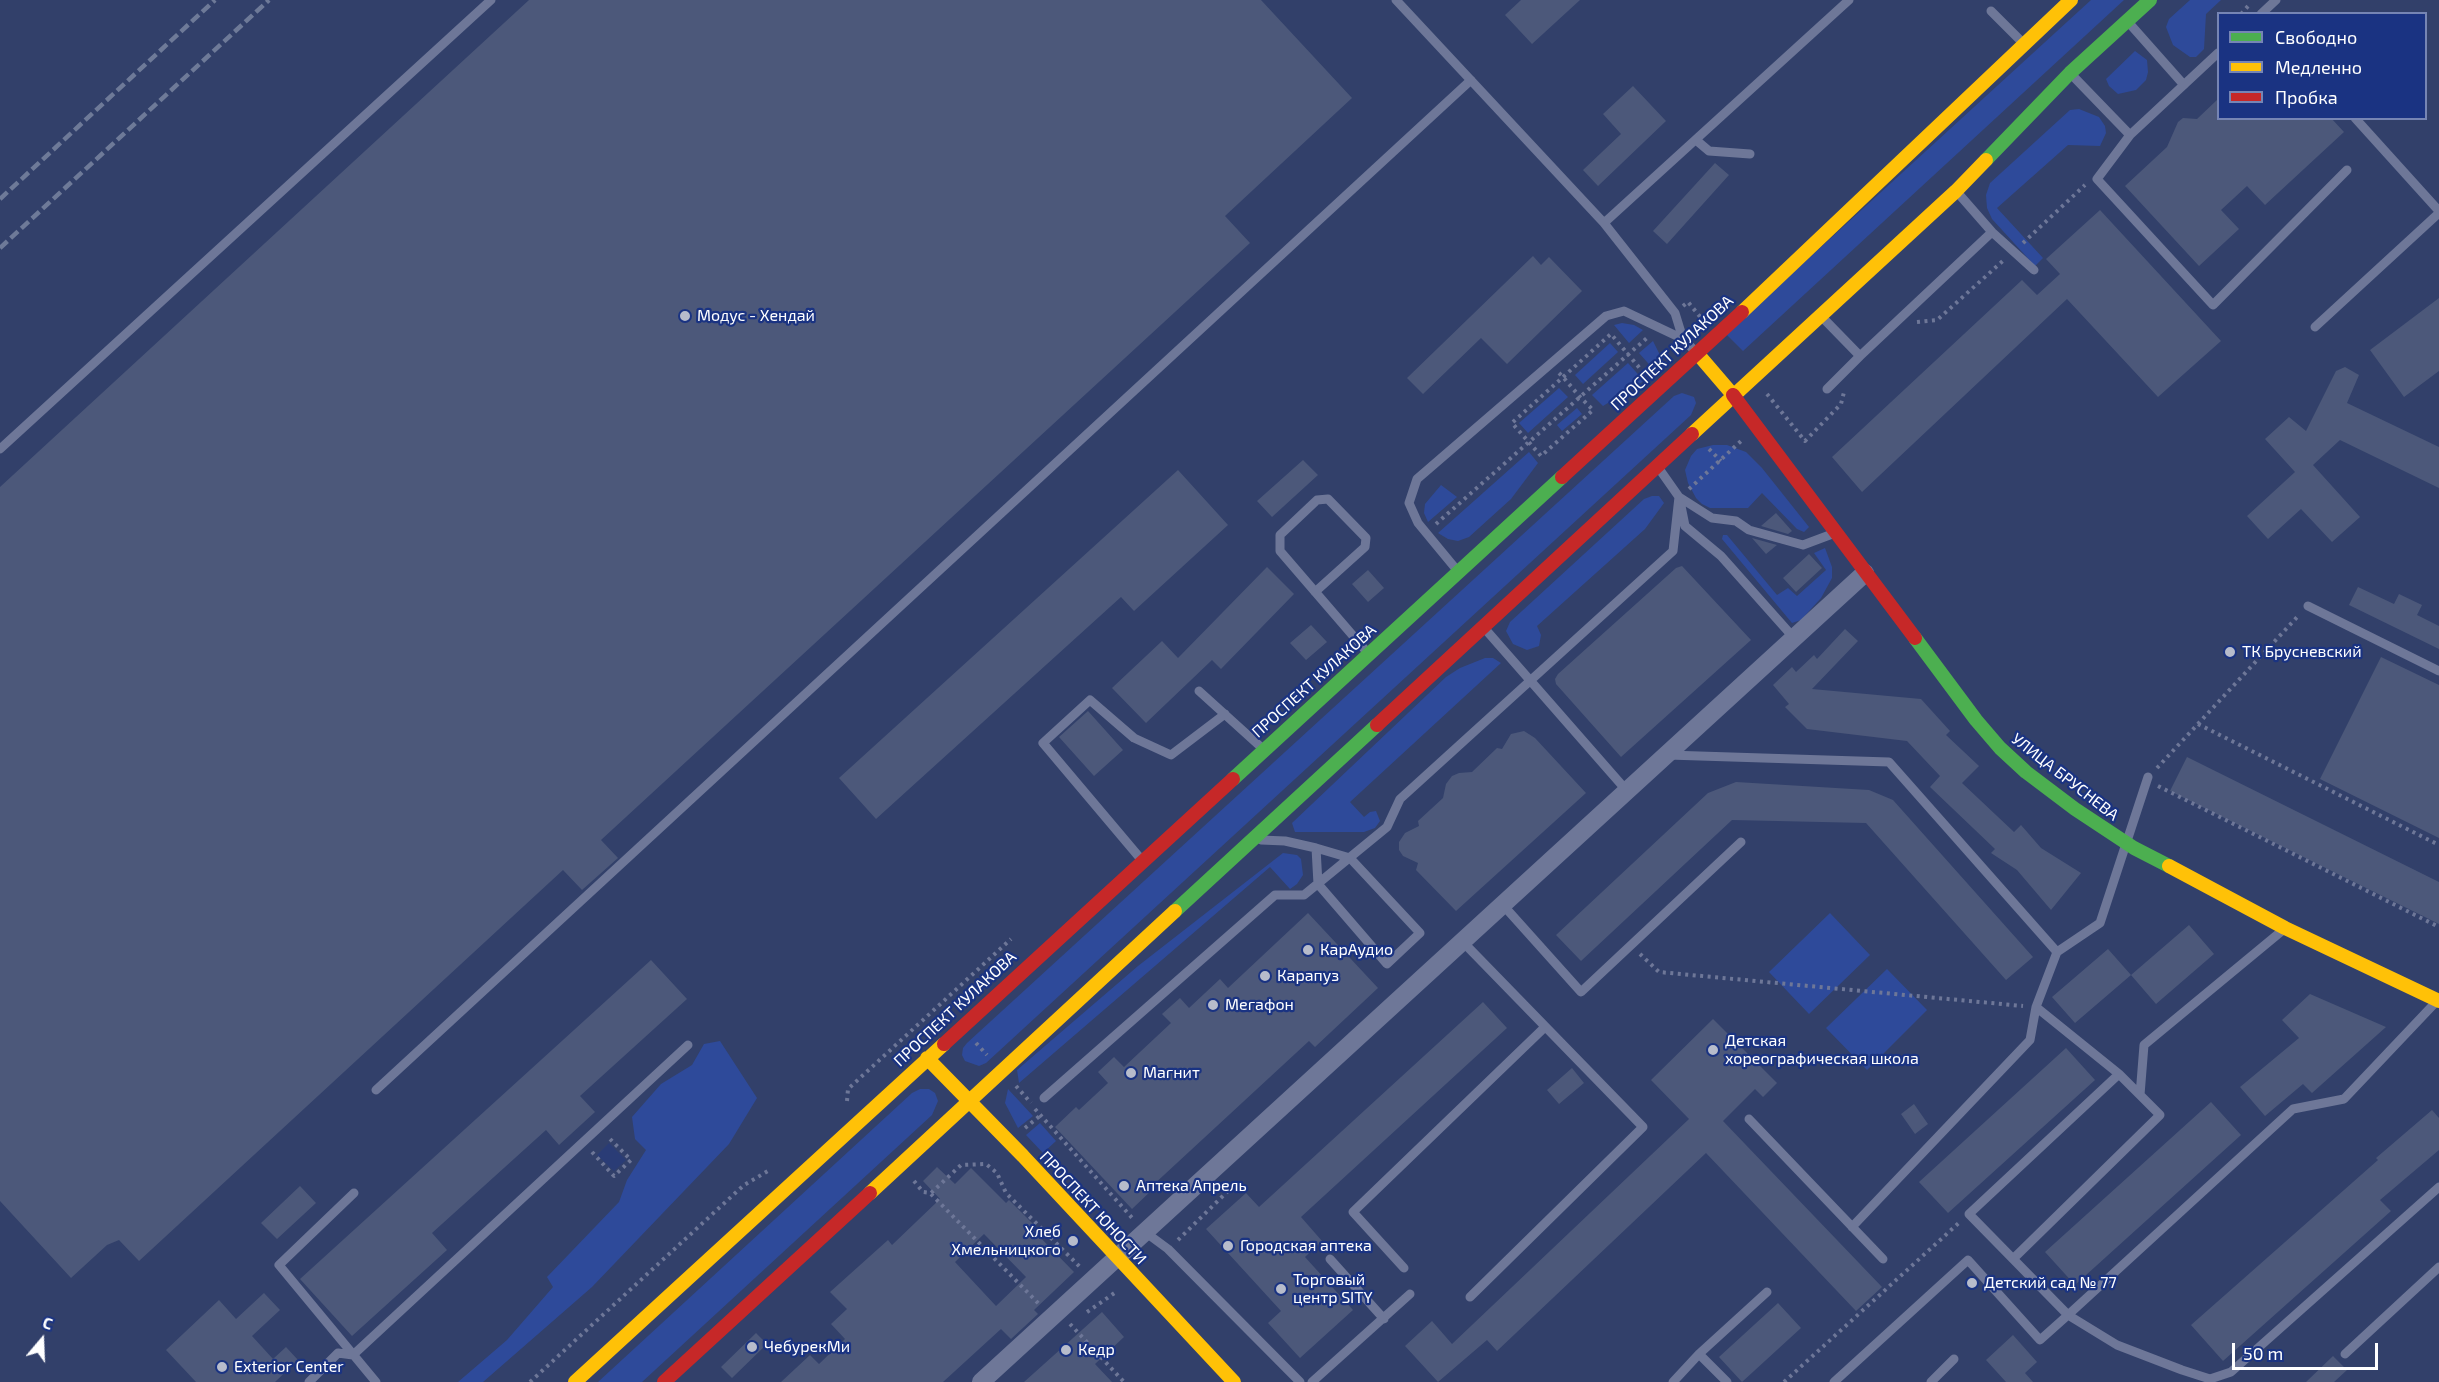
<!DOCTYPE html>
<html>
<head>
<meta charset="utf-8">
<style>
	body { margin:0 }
	#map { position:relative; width:2439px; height:1382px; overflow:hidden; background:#32406a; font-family:"Exo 2",sans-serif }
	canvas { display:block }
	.legend { position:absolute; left:2217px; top:12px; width:210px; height:108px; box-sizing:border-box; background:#1a3382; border:2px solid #7685b4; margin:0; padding:8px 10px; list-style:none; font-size:18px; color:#fff }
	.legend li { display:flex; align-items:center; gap:12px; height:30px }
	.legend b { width:30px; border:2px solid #7685b4 }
	.north { position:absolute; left:12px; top:1310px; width:60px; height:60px; -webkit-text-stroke:4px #1a3382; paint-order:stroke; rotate:19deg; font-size:16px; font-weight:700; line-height:24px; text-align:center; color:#fff }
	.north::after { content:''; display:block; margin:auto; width:21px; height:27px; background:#fff; clip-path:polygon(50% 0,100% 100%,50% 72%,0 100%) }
	.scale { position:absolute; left:2232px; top:1343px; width:146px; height:27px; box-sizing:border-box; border:3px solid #fff; border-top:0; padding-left:8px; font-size:18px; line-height:21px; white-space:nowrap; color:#fff; -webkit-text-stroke:4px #1a3382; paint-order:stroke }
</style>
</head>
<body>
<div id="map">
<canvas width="2439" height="1382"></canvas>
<ul class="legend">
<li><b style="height:8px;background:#4caf50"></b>Свободно</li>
<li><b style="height:8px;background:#ffc107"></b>Медленно</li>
<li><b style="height:8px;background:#c62828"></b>Пробка</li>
</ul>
<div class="north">С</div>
<div class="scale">50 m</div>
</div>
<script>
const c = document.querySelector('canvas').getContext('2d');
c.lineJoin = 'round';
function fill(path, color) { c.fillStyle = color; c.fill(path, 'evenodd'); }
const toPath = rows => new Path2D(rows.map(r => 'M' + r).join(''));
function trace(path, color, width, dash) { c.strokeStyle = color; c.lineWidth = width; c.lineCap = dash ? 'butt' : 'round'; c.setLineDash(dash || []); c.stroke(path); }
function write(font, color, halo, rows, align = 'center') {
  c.font = font + ' "Exo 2",sans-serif'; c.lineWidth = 4.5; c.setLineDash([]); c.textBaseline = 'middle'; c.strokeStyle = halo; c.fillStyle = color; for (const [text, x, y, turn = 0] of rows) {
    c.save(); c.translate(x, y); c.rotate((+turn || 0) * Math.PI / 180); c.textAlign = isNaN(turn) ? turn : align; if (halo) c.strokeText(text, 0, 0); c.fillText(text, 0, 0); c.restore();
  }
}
fill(toPath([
	[2091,0,2124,0,1743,351,1726,334],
	[2190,0,2221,0,2206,14,2204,49,2196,57,2190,57,2173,45,2166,27,2169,19],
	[2135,51,2147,60,2148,72,2146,80,2136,90,2118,94,2109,86,2106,79],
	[2079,109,2099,117,2105,126,2106,133,2100,146,2068,145,1997,208,2043,258,2035,266,1992,219,1987,208,1986,195,1990,183,2070,110],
	[1622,323,1634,325,1643,330,1629,343,1614,325],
	[1653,341,1659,353,1659,362,1655,371,1639,353],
	[1610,343,1618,352,1583,384,1575,375],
	[1628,363,1644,381,1603,406,1592,395],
	[1559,388,1568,397,1528,433,1519,423],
	[1682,393,1694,397,1696,403,1691,415,986,1063,979,1066,965,1061,962,1055,963,1048,967,1043,1674,396],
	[1577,408,1582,414,1562,431,1557,425],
	[1713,445,1727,445,1746,452,1762,468,1809,527,1804,532,1797,529,1762,493,1748,508,1710,508,1702,504,1696,498,1688,483,1685,470,1691,456,1697,449],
	[1529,452,1538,463,1511,499,1469,537,1458,541,1448,539,1438,533],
	[1441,485,1457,497,1428,522,1424,513,1425,504],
	[1652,496,1659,496,1664,503,1645,529,1537,626,1541,635,1539,646,1527,650,1513,644,1506,631,1510,622,1644,499],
	[1723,535,1727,535,1777,595,1788,588,1797,596,1826,570,1814,553,1825,548,1832,567,1832,578,1821,598,1801,620,1792,623,1722,539],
	[1485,658,1493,658,1501,663,1350,802,1364,817,1370,812,1376,811,1380,821,1375,828,1364,832,1295,832,1292,823,1446,677,1460,668],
	[1283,853,1297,855,1301,859,1303,875,1297,884,1290,889,1270,867,1019,1083,1017,1070,1138,966],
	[1830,913,1870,955,1809,1014,1769,972],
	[1887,969,1927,1010,1867,1070,1826,1028],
	[720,1041,757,1098,729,1144,592,1287,483,1382,458,1382,507,1340,553,1287,547,1277,619,1202,627,1180,646,1150,635,1139,632,1117,661,1084,692,1065,704,1044],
	[920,1089,929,1089,935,1093,938,1101,932,1115,642,1382,598,1382,912,1093],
	[1008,1089,1033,1116,1018,1128,1005,1103],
	[1040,1123,1056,1141,1043,1153,1026,1135]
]), '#2e4a9a');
fill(toPath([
	[609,1143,626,1160,614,1171,597,1155]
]), '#2a3c76');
fill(toPath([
	[529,0,1261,0,1352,98,1225,216,1250,243,601,840,618,858,582,890,563,870,139,1261,119,1240,107,1245,71,1278,0,1201,0,487],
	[1521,0,1580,0,1532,44,1505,15],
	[1633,86,1666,121,1598,186,1583,170,1621,134,1603,114],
	[2218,99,2218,118,2331,118,2344,132,2265,205,2247,186,2221,210,2239,229,2199,266,2125,186,2167,147,2178,122,2183,118,2197,119],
	[1715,163,1729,175,1667,244,1653,231],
	[2100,210,2221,341,2158,397,2067,299,1862,492,1832,457,2022,280,2037,295,2060,274,2046,259],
	[1533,256,1541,265,1549,257,1582,291,1507,364,1481,338,1423,394,1407,378],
	[2439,298,2439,371,2404,397,2370,350],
	[2345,367,2359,375,2347,403,2439,447,2439,488,2340,440,2313,465,2360,517,2332,542,2301,509,2268,539,2247,516,2295,472,2265,439,2289,417,2306,431,2336,371],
	[1303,460,1318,475,1272,517,1257,501],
	[1178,470,1228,525,1134,611,1121,597,876,819,839,778],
	[1776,513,1792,531,1788,534,1761,526],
	[1752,538,1777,545,1766,554],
	[1809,554,1822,568,1796,592,1783,578],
	[1682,566,1751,640,1621,757,1556,684,1555,679,1558,674,1676,568],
	[1267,567,1294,594,1221,669,1212,660,1146,723,1112,688,1162,641,1178,658],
	[1368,570,1384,588,1368,602,1352,584],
	[2358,587,2394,604,2399,594,2422,605,2417,615,2439,626,2439,649,2349,605],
	[1311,625,1327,642,1306,660,1290,643],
	[1845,629,1858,641,1812,689,1921,699,1950,731,1946,735,1979,766,1962,783,2014,832,2021,825,2041,848,2081,873,2051,910,2017,870,1991,853,1995,849,1930,787,1940,776,1907,741,1807,729,1785,707,1789,704,1773,685,1792,667,1796,672,1814,655,1817,659],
	[2381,657,2439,685,2439,838,2320,779],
	[1088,711,1123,750,1094,776,1059,737],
	[1524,731,1535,738,1586,793,1456,911,1416,870,1418,863,1403,856,1399,850,1399,842,1405,833,1419,826,1418,821,1443,798,1446,784,1452,776,1459,773,1472,772,1497,748,1502,749,1511,734],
	[2187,757,2439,882,2439,924,2170,791],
	[1736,782,1869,790,1893,800,2033,957,2006,980,1866,823,1732,820,1581,961,1556,935,1708,793],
	[1308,913,1378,988,1315,1047,1309,1041,1151,1187,1153,1189,1132,1209,1055,1127,1076,1107,1079,1110,1108,1083,1098,1072,1114,1057,1124,1067,1171,1023,1162,1014,1180,998,1189,1008,1220,979,1228,988],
	[2189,925,2214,954,2156,1004,2131,975],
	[2108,949,2131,975,2075,1023,2052,997],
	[651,960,687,999,580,1096,595,1112,559,1145,546,1130,432,1233,447,1250,352,1336,300,1279],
	[2310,994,2386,1027,2312,1093,2303,1084,2265,1116,2240,1087,2299,1038,2282,1020],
	[1483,1002,1507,1028,1301,1217,1322,1241,1305,1257,1353,1310,1300,1358,1268,1323,1281,1311,1206,1229,1246,1193,1259,1207],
	[1713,1019,1777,1083,1763,1097,1755,1089,1723,1121,1882,1287,1856,1311,1706,1153,1497,1351,1487,1340,1438,1382,1405,1346,1432,1321,1452,1344,1689,1119,1651,1080],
	[2066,1048,2095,1080,1948,1213,1919,1182],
	[1572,1068,1584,1083,1559,1104,1547,1090],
	[2211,1102,2241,1135,2075,1285,2045,1252],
	[1914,1104,1928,1124,1915,1134,1901,1114],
	[2432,1110,2439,1118,2439,1150,2380,1200,2391,1211,2223,1361,2191,1325,2378,1160,2376,1158],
	[937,1167,955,1184,971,1168,1006,1203,1009,1200,1034,1225,1031,1228,1074,1272,1034,1310,1038,1314,1011,1339,1001,1329,943,1382,781,1382,810,1355,819,1364,845,1339,831,1324,847,1309,830,1292,888,1240,892,1245,940,1199,923,1181],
	[984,1234,1026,1277,996,1306,955,1262],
	[300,1186,316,1203,277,1239,261,1223],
	[264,1293,280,1310,252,1336,273,1359,286,1347,298,1360,275,1382,196,1382,166,1350,219,1300,236,1319],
	[1778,1303,1801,1328,1742,1382,1719,1357],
	[1102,1312,1124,1337,1095,1364,1112,1382,1024,1382],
	[756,1333,767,1344,732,1378,721,1367],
	[2013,1335,2037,1362,2025,1373,2033,1382,2006,1382,1986,1360],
	[2333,1356,2347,1370,2334,1382,2306,1382]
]), '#4c587a');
trace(toPath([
	[2241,14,2249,5],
	[2023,243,2085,185],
	[1683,306,1688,302,1702,319],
	[1917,322,1937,320,2004,260],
	[1559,373,1563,377,1580,397,1593,410,1541,456,1512,423,1563,377,1611,334,1643,372],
	[1767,394,1805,441,1841,404,1844,392],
	[1709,449,1721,461],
	[1689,489,1741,441],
	[1436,524,1648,337],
	[2198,724,2439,845],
	[2157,768,2299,615],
	[2158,786,2439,927],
	[1640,954,1659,972,2023,1006],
	[976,1043,987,1055],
	[1016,1086,1031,1103],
	[847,1101,848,1089,1011,939],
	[1035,1109,1134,1220],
	[1025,1128,1041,1115],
	[592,1152,614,1176,631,1160,608,1137],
	[914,1181,923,1192,931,1193,961,1165,986,1164,997,1173,1006,1193,1081,1268],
	[931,1194,1039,1304],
	[1178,1240,1233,1186],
	[1087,1312,1116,1292],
	[1070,1324,1124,1382],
	[530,1382,744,1185,768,1171],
	[1784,1382,1961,1221]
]), '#6e7798', 4, [3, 4.5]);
trace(toPath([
	[1396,0,1604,223,1675,313,1683,339],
	[1991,11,2022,42],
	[2261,14,2276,0],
	[2129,23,2184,85],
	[2218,53,2130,135,2097,179,2213,305,2347,170],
	[2072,75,2130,135],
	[2355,118,2439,211],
	[1696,140,1709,151,1750,154],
	[1957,192,1992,232,2034,270],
	[1604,223,1849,0],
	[1822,317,1860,356,1992,232],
	[2315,327,2439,213],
	[1827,389,1860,356],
	[0,449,491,0],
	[1660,470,1679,497,1712,518,1736,521,1749,530,1803,545,1835,533],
	[1681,506,1685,526,1721,556,1794,638],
	[1456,569,1418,523,1409,503,1417,479,1606,316,1624,311,1683,339,1694,350],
	[1315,592,1365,547,1366,538,1328,499,1317,500,1280,535,1280,551,1367,652],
	[2308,606,2439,671],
	[1486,630,1627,791],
	[1199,691,1262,748],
	[1668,755,1889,762,2057,952],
	[1261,840,1285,841,1316,848,1350,858,1420,933,1387,964,1318,884,1316,848],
	[1140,858,1043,743,1090,700,1134,738,1171,755,1225,714],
	[1503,905,1581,992,1741,842],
	[1462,941,1643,1127,1470,1297],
	[2435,1003,2344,1099,2293,1109,2068,1315,2117,1345,2182,1370,2210,1379,2231,1372,2439,1187],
	[376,1090,1471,80],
	[2140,1095,2144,1045,2283,930],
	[1044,1098,1275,895,1304,895,1387,827,1400,799,1673,551,1679,497],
	[1749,1119,1883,1259],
	[354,1193,279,1265,376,1382],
	[1852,1227,2030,1040,2036,1007,2057,952,2100,923,2148,777],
	[1145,1232,1168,1249,1300,1382],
	[2014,1258,2160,1115,2119,1074],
	[1330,1259,1384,1319],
	[1404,1268,1353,1212,1545,1027],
	[1699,1354,1727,1382],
	[2345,1354,2439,1267],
	[309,1382,338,1353,353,1355,688,1045],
	[1312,1382,1410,1294],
	[1673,1382,1699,1354,1767,1292],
	[1834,1382,1968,1260,2040,1340,2068,1315,1969,1214,2119,1074,2036,1007],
	[1931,1382,1954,1359]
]), '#6e7798', 9);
trace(toPath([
	[981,1382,1865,573]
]), '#6e7798', 18);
trace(toPath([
	[1986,160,2070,73,2150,0],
	[1915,638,1976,720,2000,748,2026,772,2075,809,2134,848,2169,866],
	[1233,779,1562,477],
	[1175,911,1377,725]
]), '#4caf50', 14);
trace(toPath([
	[1742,312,2071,0],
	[1697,353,1733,395],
	[1692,434,1956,191,1986,160],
	[2169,866,2285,928,2439,1001],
	[927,1058,1023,1156,1234,1382],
	[870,1193,1175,911],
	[575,1382,944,1044]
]), '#ffc107', 14);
trace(toPath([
	[1733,395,1915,638],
	[1562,477,1742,312],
	[1377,725,1692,434],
	[944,1044,1233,779],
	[664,1382,870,1193]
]), '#c62828', 14);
trace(toPath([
	[0,199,215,0],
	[0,248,269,0]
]), '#6e7a98', 4.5, [10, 4.5]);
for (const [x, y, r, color] of [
	[685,316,6,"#b7bccb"],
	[2230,652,6,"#b7bccb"],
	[1308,950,6,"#b7bccb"],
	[1265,976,6,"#b7bccb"],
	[1213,1005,6,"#b7bccb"],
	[1713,1050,6,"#b7bccb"],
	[1131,1073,6,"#b7bccb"],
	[1124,1186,6,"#b7bccb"],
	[1073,1241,6,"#b7bccb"],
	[1228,1246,6,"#b7bccb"],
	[1972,1283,6,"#b7bccb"],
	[1281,1289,6,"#b7bccb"],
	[752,1347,6,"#b7bccb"],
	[1066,1350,6,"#b7bccb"],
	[222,1367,6,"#b7bccb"]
]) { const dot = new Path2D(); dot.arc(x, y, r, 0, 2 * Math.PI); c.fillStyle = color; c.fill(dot); trace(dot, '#1a3382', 2); }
write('16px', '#fff', '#1a3382', [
	["Модус - Хендай",697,316],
	["ТК Брусневский",2242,652],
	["КарАудио",1320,950],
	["Карапуз",1277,976],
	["Мегафон",1225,1005],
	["Детская",1725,1041],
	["хореографическая школа",1725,1059],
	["Магнит",1143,1073],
	["Аптека Апрель",1136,1186],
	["Хлеб",1061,1232,"right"],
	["Хмельницкого",1061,1250,"right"],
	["Городская аптека",1240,1246],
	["Торговый",1293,1280],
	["центр SITY",1293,1298],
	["Детский сад № 77",1984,1283],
	["ЧебурекМи",764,1347],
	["Кедр",1078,1350],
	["Exterior Center",234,1367]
], 'left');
write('16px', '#fff', '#1a3382', [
	["ПРОСПЕКТ КУЛАКОВА",1672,353,-43],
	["ПРОСПЕКТ КУЛАКОВА",1314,681,-42],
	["УЛИЦА БРУСНЕВА",2065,777,38],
	["ПРОСПЕКТ КУЛАКОВА",955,1009,-43],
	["ПРОСПЕКТ ЮНОСТИ",1093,1208,47]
]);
</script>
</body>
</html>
